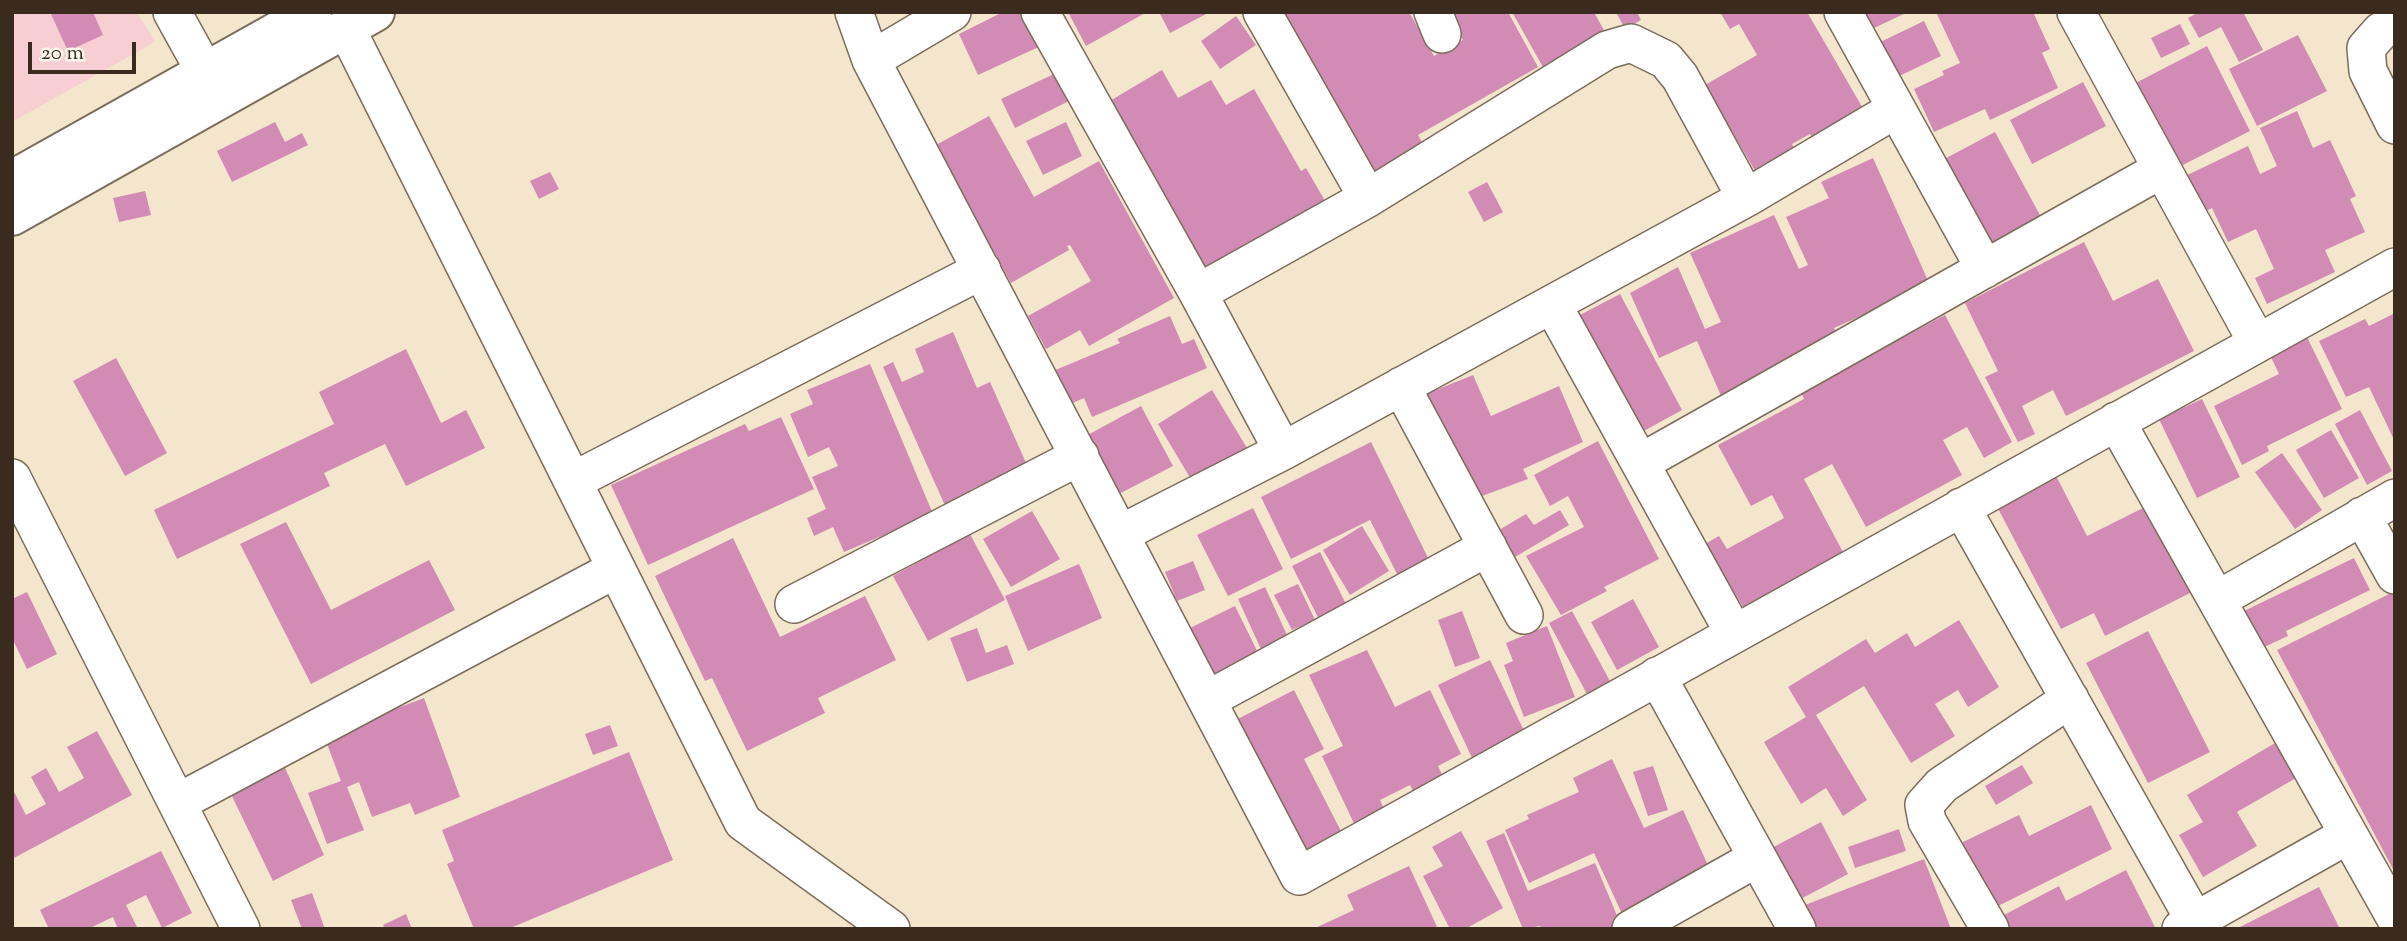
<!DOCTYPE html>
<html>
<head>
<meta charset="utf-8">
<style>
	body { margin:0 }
	#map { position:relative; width:2407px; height:941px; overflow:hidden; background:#f4e6cd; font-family:"Sorts Mill Goudy",serif }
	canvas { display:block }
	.frame { position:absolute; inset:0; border:14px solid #3b2a1e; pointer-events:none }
	.scale { position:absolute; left:28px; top:42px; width:108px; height:32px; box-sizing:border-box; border:4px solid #3b2a1e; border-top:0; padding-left:9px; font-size:21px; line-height:24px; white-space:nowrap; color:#3b2a1e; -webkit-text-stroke:5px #fbf7ec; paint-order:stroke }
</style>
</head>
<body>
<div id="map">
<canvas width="2407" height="941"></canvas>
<div class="frame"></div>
<div class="scale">20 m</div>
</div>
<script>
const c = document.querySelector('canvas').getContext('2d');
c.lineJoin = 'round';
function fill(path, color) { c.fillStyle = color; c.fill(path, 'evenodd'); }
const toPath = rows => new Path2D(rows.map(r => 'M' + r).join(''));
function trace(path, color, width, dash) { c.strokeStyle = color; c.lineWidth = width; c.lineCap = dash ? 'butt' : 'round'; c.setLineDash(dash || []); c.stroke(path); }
fill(toPath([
	[12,12,137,12,155,42,12,122]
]), '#f7cfd3');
fill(toPath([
	[50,12,93,12,103,35,68,51],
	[1003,12,1027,12,1043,45,978,75,959,34],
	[1068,12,1147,12,1086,46],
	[1159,12,1210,12,1170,33],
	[1270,12,1409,12,1434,56,1463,40,1448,12,1508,12,1538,67,1418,135,1427,152,1366,186],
	[1512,12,1594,12,1606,34,1544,69],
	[1616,12,1637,12,1641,20,1625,29],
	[1720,12,1807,12,1868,117,1818,146,1810,134,1792,144,1797,153,1758,176,1705,85,1757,55,1739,24,1730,29],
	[1861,12,1908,12,1870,30],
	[1936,12,2033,12,2050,49,2042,53,2058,88,1990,120,1985,109,1934,132,1914,89,1944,75,1942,71,1960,63],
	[2199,12,2243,12,2263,50,2239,62,2221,27,2199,38,2188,18],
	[1236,16,1256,45,1220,69,1201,41],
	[1924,21,1941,56,1889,81,1872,46],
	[2180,24,2190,44,2161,58,2151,38],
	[2298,35,2327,91,2257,126,2229,69],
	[2207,46,2250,131,2165,174,2122,90],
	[1162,70,1178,98,1211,80,1226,105,1254,89,1301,171,1306,168,1328,206,1209,275,1131,137,1103,105],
	[1056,73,1069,101,1015,128,1001,99],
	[2083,82,2106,126,2032,164,2010,120],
	[2297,111,2313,148,2330,140,2356,196,2350,199,2365,232,2325,250,2335,272,2267,304,2255,278,2274,269,2256,229,2228,242,2212,208,2200,214,2183,177,2248,146,2260,174,2277,166,2260,128],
	[989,116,1034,197,1099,161,1174,298,1089,346,1080,330,1046,349,1028,316,1091,281,1070,245,1067,246,1069,250,1011,283,946,165,925,151],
	[275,122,285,142,302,133,308,145,232,182,217,151],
	[1066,122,1082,156,1043,175,1026,141],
	[1995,132,2041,217,1982,249,1935,164],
	[1873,158,1930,285,1834,328,1838,337,1779,363,1782,371,1722,398,1697,341,1659,358,1630,293,1678,267,1705,329,1721,322,1690,253,1774,215,1799,269,1808,265,1786,217,1829,198,1821,182],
	[550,172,559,189,539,199,530,181],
	[1487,182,1503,212,1484,222,1468,192],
	[145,191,151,215,119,222,113,198],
	[2084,242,2113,301,2158,279,2194,351,2066,416,2053,390,2022,406,2035,434,2018,442,1985,377,1998,371,1965,303],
	[1620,294,1682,410,1642,432,1580,315],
	[2395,313,2395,442,2369,387,2346,397,2319,341,2365,319,2369,326],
	[1945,315,2012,442,1984,458,1967,427,1943,440,1962,475,1866,527,1832,464,1804,479,1844,554,1745,610,1705,544,1719,536,1727,549,1784,518,1772,495,1751,506,1718,445,1804,399,1801,392],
	[1170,316,1182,344,1194,339,1207,368,1092,417,1084,398,1068,405,1053,371,1120,343,1117,339],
	[953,332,977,388,990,382,1027,465,970,490,974,498,947,510,883,367,893,362,902,382,924,372,915,349],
	[2307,337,2342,409,2267,446,2269,451,2242,465,2214,406,2279,374,2270,355],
	[406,349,441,423,466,410,485,448,406,486,385,444,324,473,330,486,177,559,154,510,334,424,319,392],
	[116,358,167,453,125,476,73,381],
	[870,364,933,514,844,552,833,527,814,536,807,518,826,509,812,477,838,466,829,447,808,457,790,414,813,404,807,390],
	[1473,375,1491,416,1559,386,1583,442,1523,469,1528,479,1482,496,1426,394],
	[1212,390,1250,453,1195,486,1158,424],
	[2202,399,2240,477,2197,498,2159,419],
	[1141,406,1173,466,1115,496,1084,437],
	[2360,410,2392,471,2367,485,2335,424],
	[781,417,814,489,648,565,611,485,745,424,749,431],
	[2331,430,2359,478,2324,498,2296,450],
	[1598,441,1659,559,1604,587,1607,591,1561,615,1526,556,1584,527,1568,496,1550,506,1534,475],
	[1371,442,1431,564,1400,580,1370,520,1291,559,1261,497],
	[2282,453,2322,510,2295,529,2255,472],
	[2052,468,2087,536,2151,504,2194,591,2105,636,2094,613,2061,629,1992,497],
	[1253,508,1283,569,1228,596,1197,535],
	[1560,510,1569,525,1510,560,1494,533,1526,514,1534,525],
	[1032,511,1060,559,1011,587,983,539],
	[286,522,331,610,429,560,455,610,311,684,240,544],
	[1362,526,1389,571,1350,595,1323,550],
	[970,534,1005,600,928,641,893,576],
	[733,538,780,637,865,596,896,660,818,698,825,713,747,751,712,678,705,681,655,576],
	[1320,552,1348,608,1321,623,1292,566],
	[2354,558,2370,590,2286,631,2288,636,2262,648,2244,611],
	[1193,561,1205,590,1177,601,1165,572],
	[1079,564,1102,618,1028,651,1005,596],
	[1298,584,1315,620,1292,630,1274,595],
	[1265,587,1292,646,1265,658,1238,599],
	[27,592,57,654,27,669,12,638,12,599],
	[2393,592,2395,596,2395,873,2277,650],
	[1633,599,1659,647,1617,670,1591,622],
	[1235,606,1264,665,1216,688,1188,629],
	[1462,611,1480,658,1455,667,1438,620],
	[1572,611,1611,683,1588,696,1549,623],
	[1959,620,1999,687,1968,707,1958,690,1935,704,1955,736,1911,763,1864,686,1816,715,1867,800,1843,816,1826,788,1801,804,1764,742,1806,717,1788,687,1866,639,1875,653,1907,633,1915,647],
	[1547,626,1575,697,1524,717,1504,665,1513,661,1506,643],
	[977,628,986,653,1007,645,1014,664,967,682,950,638],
	[2148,631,2210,752,2148,783,2086,663],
	[1367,650,1395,707,1430,690,1461,754,1438,766,1445,781,1415,795,1410,785,1380,800,1389,819,1359,834,1322,756,1343,746,1309,675],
	[1490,660,1526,735,1473,760,1438,685],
	[1294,690,1324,749,1304,759,1345,839,1302,861,1232,722],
	[424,698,460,797,415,815,410,803,372,817,359,782,347,787,364,830,327,844,308,793,341,781,324,736],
	[610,725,618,746,593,755,585,734],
	[97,731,132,795,12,859,12,788,26,815,46,804,31,777,46,768,59,792,84,778,67,747],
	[2275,743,2296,778,2237,812,2257,846,2203,877,2179,835,2203,822,2187,795],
	[629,752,673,860,508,929,474,929,447,864,454,861,442,830],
	[1612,759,1644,828,1683,810,1711,872,1623,916,1594,853,1529,883,1505,830,1529,819,1527,815,1579,792,1573,778],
	[282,761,324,855,273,881,229,790],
	[2022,765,2033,783,1996,805,1985,786],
	[1653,766,1668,810,1648,816,1633,772],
	[2091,805,2112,849,1994,908,1961,843,2019,815,2029,836],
	[1821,822,1848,874,1793,903,1766,851],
	[1899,829,1906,851,1855,868,1848,847],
	[1461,831,1503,908,1465,929,1450,929,1423,876,1443,866,1432,847],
	[1504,833,1528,891,1595,863,1621,925,1611,929,1542,929,1540,926,1523,929,1486,841],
	[161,851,192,913,162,928,146,895,126,905,138,929,118,929,113,917,88,929,49,929,40,910],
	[1924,859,1951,929,1814,929,1805,905],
	[1409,866,1438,929,1313,929,1354,910,1347,895],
	[2126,870,2156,929,2008,929,2002,916,2059,886,2066,901],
	[2319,887,2340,929,2236,929],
	[312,893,325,929,302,929,291,900],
	[406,914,412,929,385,929,383,925]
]), '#d28bb5');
const minor = toPath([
	[172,12,219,97],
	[854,12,871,60,1299,876,2395,267],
	[1040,12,1198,293],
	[1262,12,1368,198,1607,50,1631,43,1666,60,1680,77,1746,198,1896,109],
	[1433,12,1442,34],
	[1843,12,1985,269],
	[2076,12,2257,342],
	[2395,23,2381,31,2366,48,2368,71,2395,125],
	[346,28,743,822,891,929],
	[871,60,952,12],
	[1368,198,1198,293,1283,451,1746,198],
	[1552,304,1640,463],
	[1401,386,1524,615],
	[2116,421,2395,917],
	[12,478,241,929],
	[573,481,982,270],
	[1961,507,2195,921],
	[2362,516,2395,575],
	[1120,534,1283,451],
	[2217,600,2395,498],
	[794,604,1080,456],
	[1734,633,1640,463,2162,169],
	[1657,676,1797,929],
	[1207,700,1488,547],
	[177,803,616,569],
	[1631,929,1757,858],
	[1990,929,1927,821,1924,805,1942,785,2070,699],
	[2181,929,2348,835]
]);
const tertiary = toPath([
	[12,180,312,12],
	[12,216,375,12]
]);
trace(minor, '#7c6c5b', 40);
trace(tertiary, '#7c6c5b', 42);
trace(minor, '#fff', 37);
trace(tertiary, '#fff', 38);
</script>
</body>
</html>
